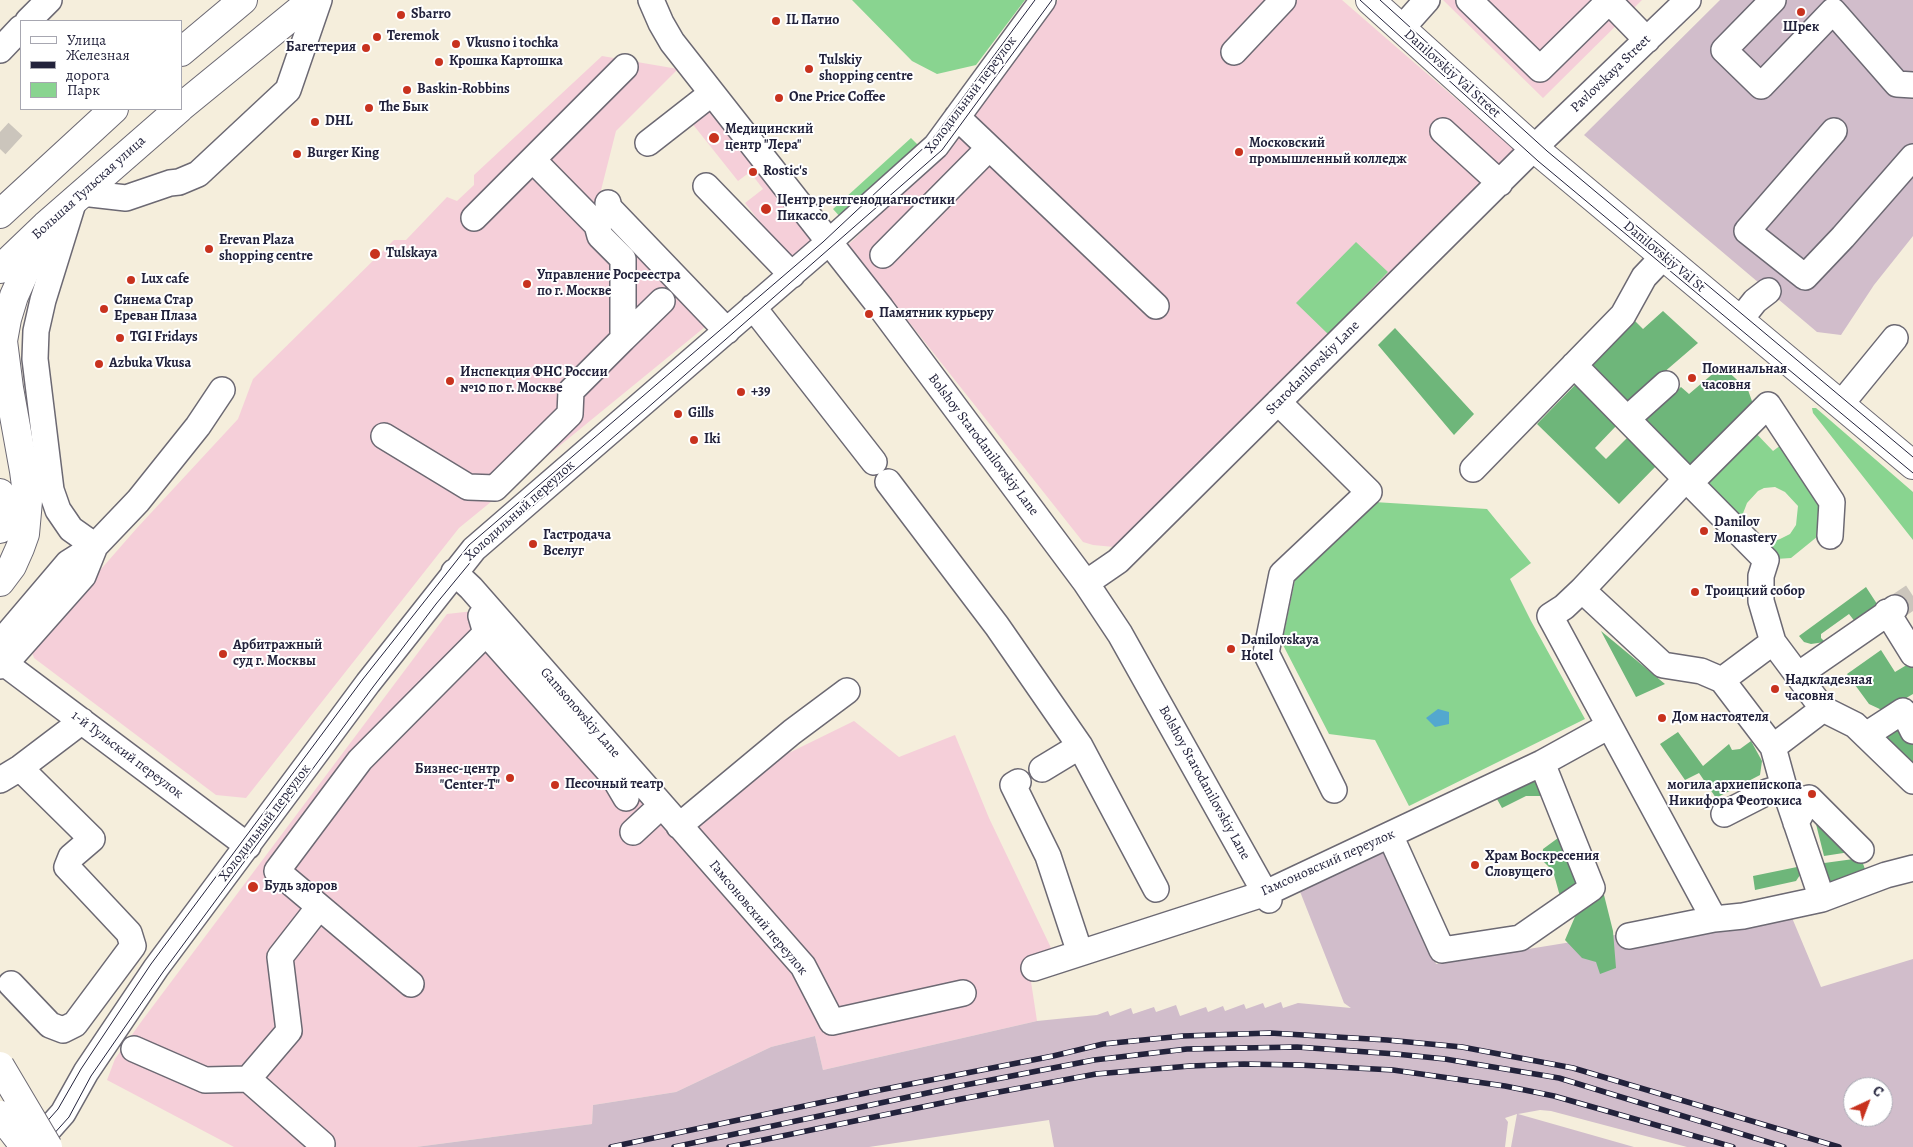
<!DOCTYPE html>
<html>
<head>
<meta charset="utf-8">
<style>
	body { margin:0 }
	#map { position:relative; width:1913px; height:1147px; overflow:hidden; background:#f5eedc; font-family:Alegreya,serif }
	canvas { display:block }
	.legend { position:absolute; left:20px; top:20px; width:162px; height:90px; box-sizing:border-box; background:#fff; border:1px solid #a7a7b1; margin:0; padding:6px 9px; list-style:none; font-size:15px; color:#22223b }
	.legend li { display:flex; align-items:center; gap:10px; height:25px }
	.legend b { width:25px; border:1px solid #a7a7b1 }
	.north { position:absolute; left:1843px; top:1077px; width:50px; height:50px; box-sizing:border-box; background:#fff; border:1px solid #a7a7b1; border-radius:50%; rotate:43deg; font-size:14px; font-weight:700; line-height:20px; text-align:center; color:#22223b }
	.north::after { content:''; display:block; margin:auto; width:18px; height:22px; background:#c8321e; clip-path:polygon(50% 0,100% 100%,50% 72%,0 100%) }
</style>
</head>
<body>
<div id="map">
<canvas width="1913" height="1147"></canvas>
<ul class="legend">
<li><b style="height:6px;background:#fff"></b>Улица</li>
<li><b style="height:6px;background:#22223b"></b>Железная дорога</li>
<li><b style="height:14px;background:#89d490"></b>Парк</li>
</ul>
<div class="north">С</div>
</div>
<script>
const c = document.querySelector('canvas').getContext('2d');
c.lineJoin = 'round';
function fill(path, color) { c.fillStyle = color; c.fill(path, 'evenodd'); }
const toPath = rows => new Path2D(rows.map(r => 'M' + r).join(''));
function trace(path, color, width, dash) { c.strokeStyle = color; c.lineWidth = width; c.lineCap = dash ? 'butt' : 'round'; c.setLineDash(dash || []); c.stroke(path); }
function write(font, color, halo, rows, align = 'center') {
  c.font = font + ' Alegreya,serif'; c.lineWidth = 4; c.setLineDash([]); c.textBaseline = 'middle'; c.strokeStyle = halo; c.fillStyle = color; for (const [text, x, y, turn = 0] of rows) {
    c.save(); c.translate(x, y); c.rotate((+turn || 0) * Math.PI / 180); c.textAlign = isNaN(turn) ? turn : align; if (halo) c.strokeText(text, 0, 0); c.fillText(text, 0, 0); c.restore();
  }
}
fill(toPath([
	[1058,0,1342,0,1514,149,1435,234,1121,544,1114,547,1093,545,1083,542,848,245,947,150],
	[1443,0,1642,0,1543,98],
	[602,56,678,69,616,131,597,206,711,322,459,528,246,798,216,795,34,658,31,649,137,528,238,419,253,379,394,240,406,240,447,197,457,201,474,185,474,175],
	[717,101,820,235,789,259,745,203,763,189,750,172,738,181,691,122],
	[483,610,685,834,792,960,832,1032,823,1034,841,1031,808,965,688,831,752,771,854,721,899,757,955,735,989,818,1053,952,1028,962,1037,1021,823,1070,815,1036,771,1047,676,1092,593,1105,592,1124,416,1147,234,1147,107,1080,115,1059,141,1022,447,614]
]), '#f5cfd9');
fill(toPath([
	[1720,0,1913,0,1913,236,1874,285,1841,335,1817,332,1584,135],
	[1390,846,1436,964,1627,933,1790,913,1821,987,1913,959,1913,1147,1687,1147,1551,1111,1540,1110,1518,1114,1634,1147,1511,1147,1517,1114,1505,1118,1508,1122,1505,1147,1054,1147,1049,1120,869,1147,416,1147,592,1124,593,1105,676,1092,771,1047,815,1036,823,1070,1037,1021,1097,1015,1108,1011,1110,1016,1131,1008,1133,1014,1154,1007,1156,1012,1176,1005,1180,1016,1206,1007,1208,1012,1223,1006,1225,1011,1244,1004,1246,1009,1263,1003,1265,1008,1281,1002,1283,1008,1298,1003,1351,1008,1344,1003,1297,884],
	[1853,1087,1883,1087,1883,1117,1853,1117]
]), '#d1bdcb');
fill(toPath([
	[852,0,1025,0,976,65,937,74,912,61],
	[911,138,919,146,842,219,833,209],
	[1356,242,1388,272,1328,334,1296,303],
	[1812,408,1816,408,1913,492,1913,540,1813,413],
	[1751,428,1773,451,1785,442,1825,502,1823,532,1791,558,1776,559,1764,541,1772,542,1780,539,1790,534,1796,525,1798,506,1785,492,1775,487,1764,488,1758,491,1747,503,1742,516,1738,520,1700,480],
	[1374,502,1487,509,1531,563,1510,579,1531,621,1585,719,1409,806,1375,740,1329,734,1282,643,1296,575]
]), '#89d490');
fill(toPath([
	[1663,311,1698,343,1627,404,1592,364,1635,321,1643,329],
	[1395,328,1474,414,1454,435,1378,345],
	[1722,366,1748,390,1753,404,1691,468,1644,421,1681,387,1689,394],
	[1575,385,1617,425,1595,448,1606,459,1628,437,1657,465,1619,504,1537,424],
	[1866,587,1879,607,1856,623,1849,614,1821,634,1821,638,1825,642,1811,644,1804,642,1799,636],
	[1601,631,1665,684,1636,697],
	[1881,650,1895,672,1910,663,1913,668,1913,694,1884,711,1869,704,1847,674],
	[1902,718,1913,740,1913,772,1876,737],
	[1678,732,1703,766,1729,744,1732,750,1740,749,1751,741,1762,761,1760,775,1716,798,1699,773,1685,780,1660,744],
	[1538,770,1602,887,1613,931,1616,968,1600,974,1596,962,1582,958,1565,940,1577,912,1561,900,1553,871,1542,860,1543,849,1558,838,1561,820,1544,796,1526,796,1502,808,1493,792],
	[1815,820,1850,852,1824,856],
	[1861,858,1866,872,1836,885,1829,882,1817,864],
	[1797,867,1800,875,1796,881,1755,890,1753,876]
]), '#6eb67a');
fill(toPath([
	[1438,709,1449,712,1449,724,1435,727,1426,718]
]), '#53a8cf');
trace(toPath([
	[0,132,14,145],
	[1895,608,1913,596]
]), '#cbc5bc', 25, [25, 12]);
const minor = toPath([
	[651,0,661,23,672,42,881,308,1086,583,1120,634,1269,900],
	[1469,0,1540,69,1601,9],
	[1773,0,1724,50,1761,86,1833,11,1897,84,1913,85],
	[1609,1,1647,40],
	[28,21,49,0],
	[1402,28,1427,0],
	[0,50,21,28],
	[1234,52,1283,0],
	[957,117,1156,306],
	[1443,131,1500,183],
	[1834,131,1747,231,1805,277,1843,237,1913,157],
	[648,143,712,93],
	[706,186,792,275],
	[82,193,126,198,170,183,179,182,198,174,288,90,319,0],
	[74,200,43,300,36,331,35,359,51,490,58,510,71,529,95,546,138,501,198,426,222,390],
	[608,203,609,208,727,331],
	[474,218,625,67],
	[883,255,989,148],
	[753,307,874,462],
	[1740,320,1755,301,1768,291],
	[623,339,662,301],
	[1574,365,1686,479],
	[1278,402,1369,492,1282,574,1266,653,1334,790],
	[1841,404,1895,338],
	[1627,419,1666,384],
	[384,436,468,487,495,488,570,414,571,391,623,339,623,259,600,236,597,225,533,160],
	[1473,469,1623,315,1644,277,1664,256],
	[888,482,997,626,1080,746,1156,889],
	[1690,483,1768,405,1832,502,1830,536],
	[454,572,471,588,803,966,832,1022,963,993],
	[1086,583,1118,561,1539,143,1688,0],
	[1582,590,1663,665,1701,671,1722,680,1773,747,1784,787,1822,899],
	[1887,612,1913,654],
	[481,616,486,633,613,776,626,798],
	[1773,642,1761,601,1761,576,1766,560,1686,479,1582,590,1564,607,1550,616,1714,919,1743,916,1822,899,1886,875,1913,868],
	[0,643,68,563,95,546,83,576,5,664,0,666],
	[0,660,248,846],
	[1798,675,1895,608],
	[1722,680,1773,642,1823,709,1773,747],
	[1823,709,1855,725,1913,781],
	[1866,735,1903,711,1913,731],
	[1042,769,1080,746],
	[0,780,20,768,82,721],
	[1018,782,1013,785,1048,856,1080,953],
	[1724,814,1767,792,1784,787],
	[1796,823,1809,798,1861,850],
	[679,826,792,732,847,691],
	[633,832,661,806],
	[1390,835,1442,950,1520,938,1592,888,1542,763],
	[1629,936,1714,919],
	[1034,968,1266,893,1542,763,1609,726],
	[11,984,50,1025,63,1030,75,1024,133,946,129,933,67,867,71,857,92,839,20,768],
	[411,984,277,871,360,760,486,633],
	[134,1049,205,1080,248,1079,289,1031,280,957,319,907],
	[248,1079,322,1144],
	[33,1147,63,1113,86,1072,156,968,368,683,474,549,829,242,936,146,1043,0]
]);
const major = toPath([
	[1370,0,1534,148,1913,465],
	[181,52,243,0],
	[181,107,312,0],
	[0,214,114,109],
	[0,269,46,225,179,109],
	[0,493,3,510,0,529],
	[0,582,12,566,20,548,25,534,28,501,24,471,9,388,3,341,7,319,14,296,46,225]
]);
trace(minor, '#6c6973', 28);
trace(major, '#6c6973', 30);
trace(minor, '#fff', 25);
trace(major, '#fff', 28);
trace(toPath([
	[1360,0,1538,161,1913,473],
	[1380,0,1547,151,1913,457],
	[22,1147,35,1135,58,1109,81,1069,151,964,363,679,469,545,823,242,931,141,1035,0],
	[42,1147,69,1117,91,1076,163,972,373,687,436,604,478,553,645,410,942,150,1052,0]
]), '#22223b', 1);
const rail = toPath([
	[611,1147,880,1090,1053,1056,1103,1044,1183,1036,1270,1033,1387,1040,1462,1047,1573,1068,1839,1147],
	[674,1147,960,1086,1094,1060,1187,1049,1297,1047,1396,1054,1445,1059,1559,1078,1784,1147],
	[729,1147,961,1099,1096,1074,1190,1066,1244,1064,1299,1065,1393,1070,1505,1086,1554,1096,1733,1147]
]);
trace(rail, '#22223b', 5.5);
trace(rail, '#fff', 4, [11]);
const majorBridge = toPath([
	[0,1066,48,1147],
	[0,1115,25,1147]
]);
trace(majorBridge, '#6c6973', 30, []);
trace(majorBridge, '#fff', 28);
for (const [x, y, r, color] of [
	[1801,12,5,"#c8321e"],
	[401,15,5,"#c8321e"],
	[776,21,5,"#c8321e"],
	[377,37,5,"#c8321e"],
	[456,44,5,"#c8321e"],
	[366,48,5,"#c8321e"],
	[439,62,5,"#c8321e"],
	[809,69,5,"#c8321e"],
	[407,90,5,"#c8321e"],
	[779,98,5,"#c8321e"],
	[369,108,5,"#c8321e"],
	[315,122,5,"#c8321e"],
	[714,138,6,"#c8321e"],
	[1239,152,5,"#c8321e"],
	[297,154,5,"#c8321e"],
	[753,172,5,"#c8321e"],
	[766,209,6,"#c8321e"],
	[209,249,5,"#c8321e"],
	[375,254,6,"#c8321e"],
	[131,280,5,"#c8321e"],
	[527,284,5,"#c8321e"],
	[104,309,5,"#c8321e"],
	[869,314,5,"#c8321e"],
	[120,338,5,"#c8321e"],
	[99,364,5,"#c8321e"],
	[1692,378,5,"#c8321e"],
	[450,381,5,"#c8321e"],
	[741,392,5,"#c8321e"],
	[678,414,5,"#c8321e"],
	[694,440,5,"#c8321e"],
	[1704,531,5,"#c8321e"],
	[533,544,5,"#c8321e"],
	[1695,592,5,"#c8321e"],
	[1231,649,5,"#c8321e"],
	[223,654,5,"#c8321e"],
	[1775,689,5,"#c8321e"],
	[1662,718,5,"#c8321e"],
	[510,778,5,"#c8321e"],
	[555,785,5,"#c8321e"],
	[1812,794,5,"#c8321e"],
	[1475,865,5,"#c8321e"],
	[253,887,6,"#c8321e"]
]) { const dot = new Path2D(); dot.arc(x, y, r, 0, 2 * Math.PI); c.fillStyle = color; c.fill(dot); trace(dot, '#fff', 2); }
write('bold 14px', '#22223b', '#fff', [
	["Sbarro",411,15],
	["IL Патио",786,21],
	["Шрек",1801,28,"center"],
	["Teremok",387,37],
	["Vkusno i tochka",466,44],
	["Багеттерия",356,48,"right"],
	["Tulskiy",819,61],
	["shopping centre",819,77],
	["Крошка Картошка",449,62],
	["Baskin-Robbins",417,90],
	["One Price Coffee",789,98],
	["The Бык",379,108],
	["DHL",325,122],
	["Медицинский",725,130],
	["центр \"Лера\"",725,146],
	["Московский",1249,144],
	["промышленный колледж",1249,160],
	["Burger King",307,154],
	["Rostic's",763,172],
	["Центр рентгенодиагностики",777,201],
	["Пикассо",777,217],
	["Erevan Plaza",219,241],
	["shopping centre",219,257],
	["Tulskaya",386,254],
	["Управление Росреестра",537,276],
	["по г. Москве",537,292],
	["Lux cafe",141,280],
	["Синема Стар",114,301],
	["Ереван Плаза",114,317],
	["Памятник курьеру",879,314],
	["TGI Fridays",130,338],
	["Azbuka Vkusa",109,364],
	["Поминальная",1702,370],
	["часовня",1702,386],
	["Инспекция ФНС России",460,373],
	["№10 по г. Москве",460,389],
	["+39",751,392],
	["Gills",688,414],
	["Iki",704,440],
	["Danilov",1714,523],
	["Monastery",1714,539],
	["Гастродача",543,536],
	["Вселуг",543,552],
	["Троицкий собор",1705,592],
	["Danilovskaya",1241,641],
	["Hotel",1241,657],
	["Арбитражный",233,646],
	["суд г. Москвы",233,662],
	["Надкладезная",1785,681],
	["часовня",1785,697],
	["Дом настоятеля",1672,718],
	["Бизнес-центр",500,770,"right"],
	["\"Center-T\"",500,786,"right"],
	["Песочный театр",565,785],
	["могила архиепископа",1802,786,"right"],
	["Никифора Феотокиса",1802,802,"right"],
	["Храм Воскресения",1485,857],
	["Словущего",1485,873],
	["Будь здоров",264,887]
], 'left');
write('14px', '#22223b', '#fff', [
	["Danilovskiy Val Street",1452,74,42],
	["Pavlovskaya Street",1611,74,-44],
	["Холодильный переулок",971,95,-53],
	["Большая Тульская улица",89,188,-42],
	["Danilovskiy Val St",1664,257,40],
	["Starodanilovskiy Lane",1313,368,-45],
	["Bolshoy Starodanilovskiy Lane",983,445,53],
	["Холодильный переулок",520,511,-42],
	["Gamsonovskiy Lane",580,713,49],
	["1-й Тульский переулок",127,755,37],
	["Bolshoy Starodanilovskiy Lane",1204,783,61],
	["Холодильный переулок",265,823,-53],
	["Гамсоновский переулок",1328,863,-24],
	["Гамсоновский переулок",758,918,50]
]);
</script>
</body>
</html>
